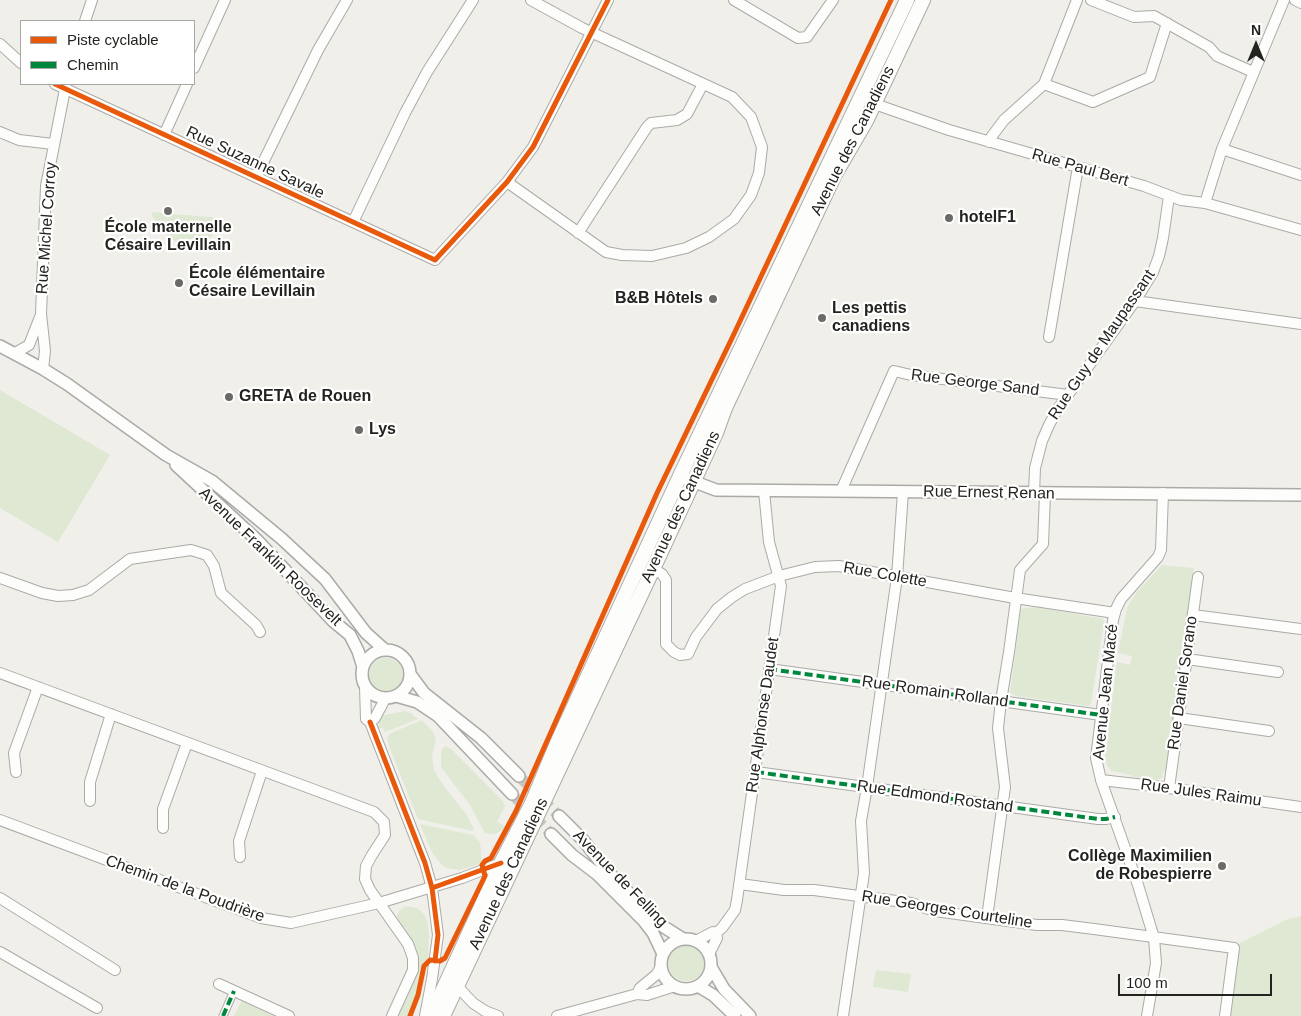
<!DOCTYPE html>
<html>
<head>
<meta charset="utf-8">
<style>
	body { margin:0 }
	#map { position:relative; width:1301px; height:1016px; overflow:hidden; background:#f0efea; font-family:Helvetica,sans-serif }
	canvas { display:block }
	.legend { position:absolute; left:20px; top:20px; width:175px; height:65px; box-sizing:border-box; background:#fff; border:1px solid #a7a7a5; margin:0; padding:6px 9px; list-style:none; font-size:15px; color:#23231f }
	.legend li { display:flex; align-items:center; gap:10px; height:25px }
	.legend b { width:25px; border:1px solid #a7a7a5 }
	.north { position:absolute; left:1231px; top:20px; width:50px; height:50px; -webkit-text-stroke:4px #fff; paint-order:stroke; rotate:0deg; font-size:14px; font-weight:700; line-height:20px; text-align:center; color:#23231f }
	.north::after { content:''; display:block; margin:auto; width:18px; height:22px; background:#23231f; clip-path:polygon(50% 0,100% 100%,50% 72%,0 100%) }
	.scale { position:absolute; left:1118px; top:974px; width:154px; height:22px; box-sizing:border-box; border:2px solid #23231f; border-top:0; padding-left:6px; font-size:15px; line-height:18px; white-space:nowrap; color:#23231f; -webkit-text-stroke:4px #fff; paint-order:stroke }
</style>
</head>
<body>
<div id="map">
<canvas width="1301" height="1016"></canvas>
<ul class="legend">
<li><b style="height:6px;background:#e8590c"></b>Piste cyclable</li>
<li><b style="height:6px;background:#00873e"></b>Chemin</li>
</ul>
<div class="north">N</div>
<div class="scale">100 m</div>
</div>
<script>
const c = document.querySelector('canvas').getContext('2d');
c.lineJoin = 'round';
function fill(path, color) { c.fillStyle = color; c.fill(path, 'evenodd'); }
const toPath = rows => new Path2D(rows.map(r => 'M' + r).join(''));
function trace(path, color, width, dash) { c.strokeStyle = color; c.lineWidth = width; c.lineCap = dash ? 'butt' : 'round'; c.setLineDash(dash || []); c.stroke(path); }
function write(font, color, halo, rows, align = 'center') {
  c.font = font + ' Helvetica,sans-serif'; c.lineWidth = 4.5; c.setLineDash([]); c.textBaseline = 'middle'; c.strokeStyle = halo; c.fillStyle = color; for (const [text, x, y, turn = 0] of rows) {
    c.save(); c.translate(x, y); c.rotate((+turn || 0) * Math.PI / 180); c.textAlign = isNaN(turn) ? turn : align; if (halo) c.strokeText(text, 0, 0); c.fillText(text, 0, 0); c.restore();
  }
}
fill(toPath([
	[152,212,219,218,219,227,210,238,200,243,181,243,175,241,167,235,152,216],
	[0,390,110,455,58,542,0,508],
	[1162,565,1194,568,1167,772,1163,771,1162,778,1156,780,1134,777,1131,775,1112,771,1107,766,1105,756,1117,662,1130,665,1132,656,1118,653,1127,608,1136,593],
	[1037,607,1103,619,1104,621,1091,704,1089,706,1016,696,1010,693,1021,609],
	'369 675a17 17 0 1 1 34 0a17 17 0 1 1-34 0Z',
	[405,711,413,714,412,715,418,719,385,732,383,728,378,728,380,716],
	[422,720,432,731,436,738,432,756,434,770,443,785,466,814,474,829,473,831,418,819,389,746,387,737,391,733],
	[446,746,451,749,502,800,505,806,497,822,505,826,502,830,495,834,485,833,470,805,441,767,441,752,442,749],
	[420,824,473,835,480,842,482,863,460,870,447,868,442,865,433,854],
	[406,906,417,908,425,915,428,923,429,937,428,958,423,964,418,989,408,1016,396,1016,417,972,398,920,397,915,400,910],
	[1301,916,1301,1016,1228,1016,1238,944,1286,920],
	'668 963a18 18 0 1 1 36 0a18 18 0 1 1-36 0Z',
	[876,970,911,974,908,992,873,987],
	[242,1000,274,1016,234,1016]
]), '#dee8d3');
trace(toPath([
	[519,776,559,816],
	[512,794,551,834]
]), '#c7c6c1', 11, [11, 5.5]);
const pedestrian = toPath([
	[223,1016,234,991]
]);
const minor = toPath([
	[734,0,798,38,807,37,833,0],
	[1091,0,1134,17,1154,16,1209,47,1217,56,1253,72],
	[1295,0,1301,3],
	[85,21,92,0],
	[0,44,21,63],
	[194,68,225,0],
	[55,84,435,260,507,182,533,147,608,0],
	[1044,84,1093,102,1150,77,1167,23],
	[869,102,949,130,1144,186,1181,200,1205,203,1301,230],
	[0,132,19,140,53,144],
	[164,135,187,84],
	[989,142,992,136,1004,120,1044,84,1077,0],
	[1222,149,1301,175],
	[256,177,318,50,347,0],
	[507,182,606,252,622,255,652,256,686,248,709,237,734,219,751,195,759,173,762,147,751,117,732,97,582,28,531,0],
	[1205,203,1222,149,1284,0],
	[353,222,405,113,427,72,473,0],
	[578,233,647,127,651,123,677,120,687,114,703,84],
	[1135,301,1301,324],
	[1049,337,1078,167],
	[15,353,29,345,40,317],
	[43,369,45,351,41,314,46,186,66,84],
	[841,491,894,371,911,375,1068,395],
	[1034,494,1035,468,1042,441,1049,425,1057,410,1135,301,1153,272,1159,256,1163,238,1169,196],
	[653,569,662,574,666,580,666,644,674,652,680,655,688,654,696,637,717,609,732,597,745,589,779,576,815,567,839,566,1015,598,1115,613],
	[0,578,42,593,58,596,73,595,89,590,130,559,191,550,207,555,214,566,221,593,256,625,260,632],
	[1193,615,1301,629],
	[1187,659,1278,672],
	[769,669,1101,715],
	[0,673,374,812,384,822,385,835,372,855,366,866,365,879,370,890,408,944,413,958,413,970,392,1016],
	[365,687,366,719,370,722,425,863,432,888,438,935,432,979,425,1016],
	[1179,718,1269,731],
	[370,722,375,718,385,699],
	[16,772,14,753,38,687],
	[756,772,1098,819,1106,819,1115,817],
	[1101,780,1162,787,1301,807],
	[1169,788,1198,577],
	[90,801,90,782,111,714],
	[0,820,261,918,291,923,379,903,462,878,501,863],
	[163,828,163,809,187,743],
	[240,857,239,841,262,771],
	[740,884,784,890,814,890,911,903,935,911,1037,925,1062,925,1094,929,1234,948,1225,1016],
	[0,898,115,970],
	[987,918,1005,787,998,728,1001,701,1009,652,1020,570,1043,544,1045,494],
	[696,941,713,932,716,933,722,928,735,910,737,900,781,586,769,542,764,491],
	[0,952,97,1008],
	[709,954,717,938,716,933],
	[219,984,289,1016],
	[457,986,473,1003,485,1011,498,1016],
	[637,994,640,988,657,974,661,966],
	[557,1016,637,994,647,995,675,986],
	[843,1016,864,873,861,821,867,787,897,577,903,492],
	[1147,1016,1156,963,1154,938,1138,885,1101,780,1096,758,1113,620,1116,609,1121,599,1158,557,1161,550,1163,493]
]);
const tertiary = toPath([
	[0,346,43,369,67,384,166,455,212,481,282,539,325,579,366,633,385,650],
	[176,465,258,541,333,621,350,635,358,651,363,667],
	[687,479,716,490,1301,495],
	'362 674a24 24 0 1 1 48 0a24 24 0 1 1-48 0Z',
	[410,674,424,693,481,738,519,776],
	[396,696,417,702,438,716,512,794],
	[559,816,583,840,609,873,633,897,664,927,683,939],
	[551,834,572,855,597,874,643,920,653,933,663,954],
	'661 964a25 25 0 1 1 50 0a25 25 0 1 1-50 0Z',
	[711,967,724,989,750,1016],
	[698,986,713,995,735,1016]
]);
const secondary = toPath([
	[431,1016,501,863,532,803,557,743,680,476,907,0],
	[443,1016,653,569,716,433,725,408,834,176,866,121,923,0]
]);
trace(pedestrian, '#abaaa7', 9);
trace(minor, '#abaaa7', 12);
trace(tertiary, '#abaaa7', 14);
trace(secondary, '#abaaa7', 16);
trace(pedestrian, '#fdfdfc', 7);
trace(minor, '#fdfdfc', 10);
trace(tertiary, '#fdfdfc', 11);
trace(secondary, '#fdfdfc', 14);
trace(toPath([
	[769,669,1101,715],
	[756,772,1098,819,1106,819,1115,817],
	[223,1016,234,991]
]), '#00873e', 4, [8, 4]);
trace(toPath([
	[55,84,435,260,507,182,533,147,608,0],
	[370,722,425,863,432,888,438,935,435,961],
	[432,888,501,863],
	[410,1016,418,995,424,966,430,960,440,961,445,958,485,876,482,865,485,861,491,858,516,811,657,493,733,336,891,0]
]), '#e8590c', 5);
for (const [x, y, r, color] of [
	[168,211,5,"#6b6a66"],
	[949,218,5,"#6b6a66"],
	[179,283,5,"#6b6a66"],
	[713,299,5,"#6b6a66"],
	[822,318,5,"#6b6a66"],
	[229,397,5,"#6b6a66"],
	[359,430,5,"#6b6a66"],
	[1222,866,5,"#6b6a66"]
]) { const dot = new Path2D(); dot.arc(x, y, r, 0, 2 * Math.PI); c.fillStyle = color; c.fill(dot); trace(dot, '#fff', 2); }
write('16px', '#23231f', '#fff', [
	["Avenue des Canadiens",853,141,-63],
	["Rue Suzanne Savale",255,163,25],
	["Rue Paul Bert",1080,168,16],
	["Rue Michel Corroy",47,228,-86],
	["Rue Guy de Maupassant",1102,345,-56],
	["Rue George Sand",975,383,7],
	["Rue Ernest Renan",989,493,1],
	["Avenue des Canadiens",681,507,-65],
	["Avenue Franklin Roosevelt",270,557,44],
	["Rue Colette",885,575,10],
	["Rue Daniel Sorano",1183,683,-82],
	["Rue Romain Rolland",935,692,8],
	["Avenue Jean Macé",1106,692,-84],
	["Rue Alphonse Daudet",763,715,-82],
	["Rue Jules Raimu",1201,793,8],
	["Rue Edmond Rostand",935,797,8],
	["Avenue des Canadiens",509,874,-65],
	["Avenue de Felling",620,879,46],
	["Chemin de la Poudrière",185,889,20],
	["Rue Georges Courteline",947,910,9]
]);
write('bold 16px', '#23231f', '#fff', [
	["hotelF1",959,218],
	["École maternelle",168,228,"center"],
	["Césaire Levillain",168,246,"center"],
	["École élémentaire",189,274],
	["Césaire Levillain",189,292],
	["B&B Hôtels",703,299,"right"],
	["Les pettis",832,309],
	["canadiens",832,327],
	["GRETA de Rouen",239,397],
	["Lys",369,430],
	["Collège Maximilien",1212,857,"right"],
	["de Robespierre",1212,875,"right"]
], 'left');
</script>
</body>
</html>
